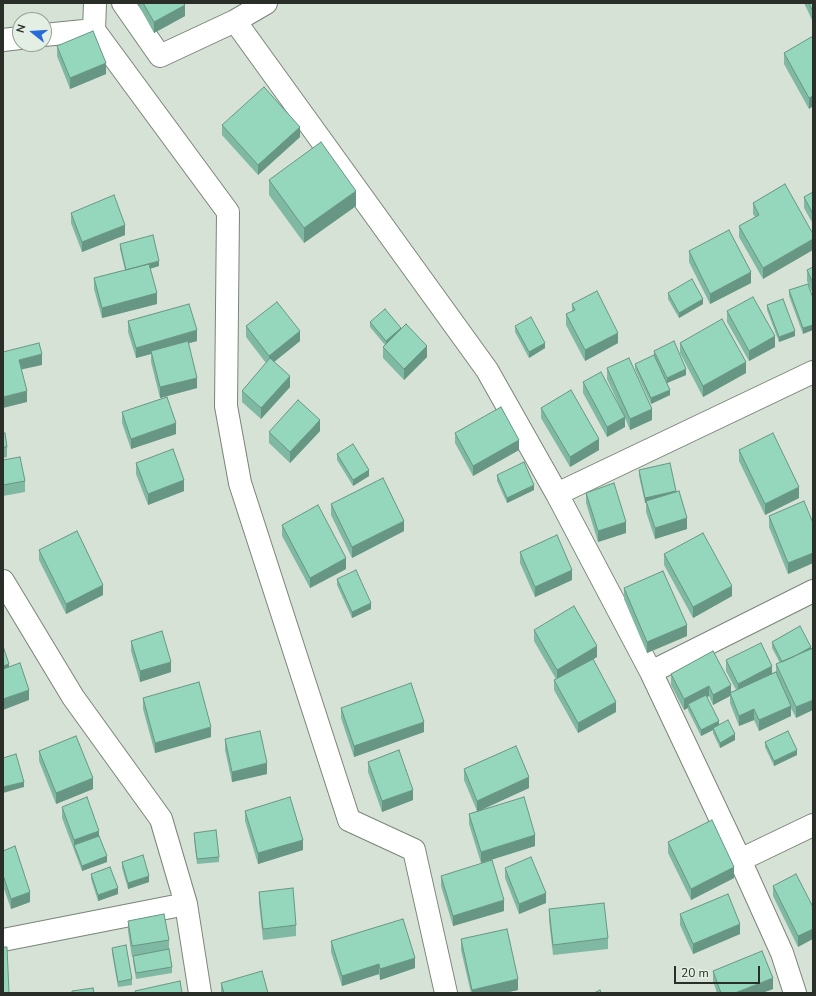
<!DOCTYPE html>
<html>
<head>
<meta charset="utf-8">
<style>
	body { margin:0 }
	#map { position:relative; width:816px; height:996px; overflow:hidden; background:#d5e2d5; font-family:"Nunito Sans",sans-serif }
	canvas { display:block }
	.frame { position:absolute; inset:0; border:4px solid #292e29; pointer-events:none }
	.north { position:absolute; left:12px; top:12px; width:40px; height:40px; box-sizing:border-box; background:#e2efe2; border:1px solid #98a298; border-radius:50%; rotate:287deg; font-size:11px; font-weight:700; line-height:16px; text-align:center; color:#292e29 }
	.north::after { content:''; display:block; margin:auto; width:14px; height:18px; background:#256cd8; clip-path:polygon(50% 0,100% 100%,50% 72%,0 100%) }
	.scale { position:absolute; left:674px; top:966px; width:86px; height:18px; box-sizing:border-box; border:2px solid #292e29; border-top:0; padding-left:5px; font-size:12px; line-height:14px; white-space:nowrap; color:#292e29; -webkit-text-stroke:3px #e2efe2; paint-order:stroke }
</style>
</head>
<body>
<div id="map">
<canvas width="816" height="996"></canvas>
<div class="frame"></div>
<div class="north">N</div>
<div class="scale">20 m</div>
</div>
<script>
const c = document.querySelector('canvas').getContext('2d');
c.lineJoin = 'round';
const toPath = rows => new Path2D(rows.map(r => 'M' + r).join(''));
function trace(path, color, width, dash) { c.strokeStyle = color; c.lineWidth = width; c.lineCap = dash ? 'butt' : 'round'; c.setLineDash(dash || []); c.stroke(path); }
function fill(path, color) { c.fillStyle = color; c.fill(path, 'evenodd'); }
const minor = toPath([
	[123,3,160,56,235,21,266,3],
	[235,21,487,370,557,494,651,672,740,860,782,953,795,993],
	[94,30,228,212,226,406,240,483,349,820,414,850,446,993],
	[44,35,94,30,95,3],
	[3,40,20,38],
	[557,494,813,372],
	[3,581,73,697,161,819,186,904,200,993],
	[651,672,813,591],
	[740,860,813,825],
	[3,940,186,904]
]);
trace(minor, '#798579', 24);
trace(minor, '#fff', 22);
fill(toPath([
	[139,3,183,3,185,16,154,33,139,6],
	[804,3,813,3,813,22],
	[813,36,813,106,809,109,784,64,784,53],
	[57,46,106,74,70,89,57,56],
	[222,125,300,137,258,175,222,135],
	[269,180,356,206,304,243,269,195],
	[785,184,763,279,739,237,739,226,755,217,753,214,753,203],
	[813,192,813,224,804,208,804,197],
	[71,213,125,235,82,252,71,223],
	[120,244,159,266,150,269,157,304,102,318,94,289,94,278,125,270,120,249],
	[689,251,751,283,710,304,689,262],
	[813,267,813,294,807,281,807,270],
	[808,284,803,334,789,296,789,290],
	[668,293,703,304,679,318,668,299],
	[572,304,618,343,585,361,566,325,566,314,572,312],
	[767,305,795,336,779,342,767,310],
	[727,311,775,347,749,361,727,322],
	[128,321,197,341,188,343,197,388,160,398,151,362,151,354,136,358,128,332],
	[370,322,401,328,427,357,404,380,383,358,383,347,385,345,370,327],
	[246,326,300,341,274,362,290,387,261,419,242,402,242,391,266,363,246,337],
	[515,326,545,348,529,358,515,332],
	[680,343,746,373,703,397,680,353],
	[654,351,686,375,667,383,670,395,651,404,635,369,635,364,654,356],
	[607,368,652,420,630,430,625,418,625,427,607,437,583,393,583,382,621,409,607,379],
	[541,408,599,450,570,467,541,418],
	[122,412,176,434,131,449,122,423],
	[320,431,290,463,269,443,269,432],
	[455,433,519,450,473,476,455,443],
	[3,434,7,447,7,457,3,458],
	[739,450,799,498,765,515,739,461],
	[337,454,369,476,353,486,337,460],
	[3,460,25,481,25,492,3,496],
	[136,463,184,491,148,505,136,474],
	[639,470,676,492,687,529,655,539,646,512,646,503,645,503,639,476],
	[497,475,534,490,507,503,497,481],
	[586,493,626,533,598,542,586,503],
	[331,504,404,531,352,558,331,515],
	[769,516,813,523,813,563,788,574,769,527],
	[282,525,346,569,310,588,282,536],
	[39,550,103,595,66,614,39,560],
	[520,552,572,580,535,597,520,563],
	[664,554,732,596,693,618,664,565],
	[337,579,371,609,352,618,337,585],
	[624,588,687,636,647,653,624,599],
	[812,624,813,624,813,636,812,635],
	[800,626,796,718,791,708,791,716,759,731,754,720,739,726,730,703,730,696,713,705,709,696,707,697,719,725,735,740,720,748,713,733,713,730,701,736,688,710,688,708,684,710,671,685,671,674,731,692,736,690,726,671,726,660,772,673,776,672,776,664,780,663,772,648,772,642],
	[534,630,597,657,593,659,616,712,578,733,554,690,554,680,556,679,534,641],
	[131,641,171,672,140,682,131,651],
	[143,698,211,737,155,753,143,709],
	[341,708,424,732,354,757,341,718],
	[225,739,267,774,232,782,225,750],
	[765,742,797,755,774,766,765,747],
	[39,751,93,789,56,804,39,761],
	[368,762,413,800,382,812,368,772],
	[464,769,529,788,480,810,535,846,481,863,469,824,469,814,477,811,464,780],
	[62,807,99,836,107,862,82,871,62,818],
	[245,811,303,850,258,864,245,821],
	[194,833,219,857,219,862,197,864,194,839],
	[668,842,734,878,691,900,668,853],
	[3,851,30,902,11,909,3,886],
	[122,862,149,882,128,889,122,868],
	[505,868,546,903,519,914,505,878],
	[91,874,118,894,98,901,91,879],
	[441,876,504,911,453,926,441,886],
	[773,886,813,907,798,947,773,896],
	[259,892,296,925,296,936,263,940,259,903],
	[549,909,608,938,608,949,553,955,549,920],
	[680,914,740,934,693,954,680,925],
	[128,921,169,940,169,949,172,967,172,973,136,979,133,961,133,957,132,957,128,931],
	[461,939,518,990,504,993,471,993,461,950],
	[331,941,415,968,380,980,379,974,342,986,331,952],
	[112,948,132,979,132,985,118,987,112,953],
	[713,971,773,989,762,993,717,993,713,981],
	[221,983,268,993,221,993]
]), '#80b9a3');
fill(toPath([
	[185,5,185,16,154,33,154,22],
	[106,63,106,74,70,89,70,78],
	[813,96,813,106,809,109,809,98],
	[300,127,300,137,258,175,258,165],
	[356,191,356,206,304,243,304,228],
	[125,225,125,235,82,252,82,242],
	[813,239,813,250,763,279,763,268],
	[159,261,159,266,126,275,126,270],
	[751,272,751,283,710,304,710,294],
	[157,293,157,304,102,318,102,308],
	[703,299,703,304,679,318,679,313],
	[813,325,813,330,803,334,803,328],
	[401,328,386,347,386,341],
	[197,330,197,341,152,354,151,351,151,354,136,358,136,348],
	[300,331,300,341,269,366,269,356],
	[795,331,795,336,779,342,779,337],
	[618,333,618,343,585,361,585,350],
	[775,336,775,347,749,361,749,351],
	[545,343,545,348,529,358,529,352],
	[427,346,427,357,404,380,404,369],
	[42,354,42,365,19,370,19,360],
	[746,362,746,373,703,397,703,386],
	[686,369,686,375,667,383,667,378],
	[290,376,290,387,261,419,261,408],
	[197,378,197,388,160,398,160,387],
	[670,390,670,395,651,404,651,398],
	[27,391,27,402,3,408,3,397],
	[652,409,652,420,630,430,630,419],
	[625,417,625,427,607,437,607,427],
	[320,420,320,431,290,463,290,452],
	[176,423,176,434,131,449,131,439],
	[599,439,599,450,570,467,570,457],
	[519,440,519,450,473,476,473,466],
	[369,470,369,476,353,486,353,480],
	[184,480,184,491,148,505,148,494],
	[534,485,534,490,507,503,507,498],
	[799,487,799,498,765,515,765,504],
	[676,491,676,497,646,501,646,503,645,503,645,498],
	[687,518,687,529,655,539,655,528],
	[404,521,404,531,352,558,352,547],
	[626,522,626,533,598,542,598,531],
	[813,553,813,563,788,574,788,563],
	[346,558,346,569,310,588,310,578],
	[572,570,572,580,535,597,535,587],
	[103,585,103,595,66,614,66,604],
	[732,586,732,596,693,618,693,607],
	[371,603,371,609,352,618,352,612],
	[687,625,687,636,647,653,647,642],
	[597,646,597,657,557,680,557,670],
	[811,647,811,652,783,663],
	[171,662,171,672,140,682,140,671],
	[9,664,9,674,3,676,3,666],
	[772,666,772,677,738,695,738,684],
	[731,685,731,695,730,693,730,696,713,705,713,695],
	[709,686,709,696,689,707,688,704,688,708,684,710,684,699],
	[29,690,29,700,3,710,3,699],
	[813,700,813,710,796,718,796,707],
	[616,702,616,712,578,733,578,723],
	[791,706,791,716,759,731,759,720],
	[754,709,754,720,739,726,739,716],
	[719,721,719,726,713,728,713,730,701,736,701,730],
	[424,722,424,732,354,757,354,746],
	[211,727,211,737,155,753,155,743],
	[735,734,735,740,720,748,720,743],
	[797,750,797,755,774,766,774,761],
	[267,763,267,774,232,782,232,772],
	[529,777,529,788,477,812,477,801],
	[93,778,93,789,56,804,56,793],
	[24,782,24,787,3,793,3,787],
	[413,790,413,800,382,812,382,801],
	[99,831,99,841,74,845,74,840],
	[535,835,535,846,481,863,481,852],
	[303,840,303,850,258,864,258,853],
	[107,856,107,862,82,871,82,866],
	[734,867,734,878,691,900,691,889],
	[149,876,149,882,128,889,128,883],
	[118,888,118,894,98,901,98,895],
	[30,892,30,902,11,909,11,899],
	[546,893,546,903,519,914,519,904],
	[504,900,504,911,453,926,453,916],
	[740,924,740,934,693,954,693,944],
	[813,929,813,939,798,947,798,936],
	[415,958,415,968,380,980,380,969],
	[379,964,379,974,342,986,342,976],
	[773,978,773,989,762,993,735,993],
	[518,979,518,990,504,993,472,993,472,990]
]), '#689684');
const building = toPath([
	[143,3,183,3,185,5,154,22,143,3],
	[809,3,813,3,813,12,809,3],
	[93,31,106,63,70,78,57,46,93,31],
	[813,36,813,96,809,98,784,53,813,36],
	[264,87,300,127,258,165,222,125,264,87],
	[321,142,356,191,304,228,269,180,321,142],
	[785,184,813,234,813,239,763,268,739,226,759,215,753,203,785,184],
	[813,192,813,214,804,197,813,192],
	[114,195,125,225,82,242,71,213,114,195],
	[729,230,751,272,710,294,689,251,729,230],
	[153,235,159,261,126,270,120,244,153,235],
	[149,264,157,293,102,308,94,278,149,264],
	[813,267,813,283,807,270,813,267],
	[692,279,703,299,679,313,668,293,692,279],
	[808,284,813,298,813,325,803,328,789,290,808,284],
	[597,291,618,333,585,350,566,314,575,310,572,304,597,291],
	[753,297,775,336,749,351,727,311,753,297],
	[783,299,795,331,779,337,767,305,783,299],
	[277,302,300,331,269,356,246,326,277,302],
	[189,304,197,330,136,348,128,321,189,304],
	[385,309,401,328,386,341,370,322,385,309],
	[531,317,545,343,529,352,515,326,531,317],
	[722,319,746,362,703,386,680,343,722,319],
	[406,324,427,346,404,369,383,347,406,324],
	[188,341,197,378,160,387,151,351,188,341],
	[674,341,686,369,667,378,654,351,674,341],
	[39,343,42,354,19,360,27,391,3,397,3,352,39,343],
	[654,355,670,390,651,398,635,364,654,355],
	[270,358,290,376,261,408,242,391,270,358],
	[629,358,652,409,630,419,607,368,629,358],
	[601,372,625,417,607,427,583,382,601,372],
	[571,390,599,439,570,457,541,408,571,390],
	[167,397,176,423,131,439,122,412,167,397],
	[298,400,320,420,290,452,269,432,298,400],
	[501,407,519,440,473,466,455,433,501,407],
	[5,433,7,447,3,447,3,434,5,433],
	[773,433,799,487,765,504,739,450,773,433],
	[353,444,369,470,353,480,337,454,353,444],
	[173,449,184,480,148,494,136,463,173,449],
	[20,457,25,481,3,485,3,460,20,457],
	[524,462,534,485,507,498,497,475,524,462],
	[670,463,676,491,645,498,639,470,670,463],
	[383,478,404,521,352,547,331,504,383,478],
	[614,483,626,522,598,531,586,493,614,483],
	[679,491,687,518,655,528,646,501,679,491],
	[804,501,813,523,813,553,788,563,769,516,804,501],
	[318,505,346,558,310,578,282,525,318,505],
	[77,531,103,585,66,604,39,550,77,531],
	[703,533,732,586,693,607,664,554,703,533],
	[557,535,572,570,535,587,520,552,557,535],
	[356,570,371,603,352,612,337,579,356,570],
	[663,571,687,625,647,642,624,588,663,571],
	[574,606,597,646,557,670,534,630,574,606],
	[800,626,811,647,793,657,782,662,772,642,800,626],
	[162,631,171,662,140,671,131,641,162,631],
	[761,643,772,666,738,684,726,660,761,643],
	[3,646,9,664,3,666,3,646],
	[813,648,813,700,796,707,776,664,813,648],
	[713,651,731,685,713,695,709,686,684,699,671,674,713,651],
	[593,659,616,702,578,723,554,680,593,659],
	[20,663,29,690,3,699,3,669,20,663],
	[776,672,791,706,759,720,754,709,739,716,730,693,776,672],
	[199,682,211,727,155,743,143,698,199,682],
	[411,683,424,722,354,746,341,708,411,683],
	[706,695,719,721,701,730,688,704,706,695],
	[728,720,735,734,720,743,713,728,728,720],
	[260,731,267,763,232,772,225,739,260,731],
	[788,731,797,750,774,761,765,742,788,731],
	[76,736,93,778,56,793,39,751,76,736],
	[516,746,529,777,477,801,464,769,516,746],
	[399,750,413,790,382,801,368,762,399,750],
	[16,754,24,782,3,787,3,758,16,754],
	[87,797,99,831,74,840,62,807,87,797],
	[290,797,303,840,258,853,245,811,290,797],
	[524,797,535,835,481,852,469,814,524,797],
	[712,820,734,867,691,889,668,842,712,820],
	[216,830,219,857,197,859,194,833,216,830],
	[99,836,107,856,82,866,74,845,99,836],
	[15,846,30,892,11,899,3,875,3,851,15,846],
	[143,855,149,876,128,883,122,862,143,855],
	[531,857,546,893,519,904,505,868,531,857],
	[492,860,504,900,453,916,441,876,492,860],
	[110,867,118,888,98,895,91,874,110,867],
	[796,874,813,907,813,929,798,936,773,886,796,874],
	[293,888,296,925,263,929,259,892,293,888],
	[728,894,740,924,693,944,680,914,728,894],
	[604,903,608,938,553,945,549,909,604,903],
	[164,914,169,940,132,946,128,921,164,914],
	[403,919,415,958,380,969,379,964,342,976,331,941,403,919],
	[507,929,518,979,472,990,461,939,507,929],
	[126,945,132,979,118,982,112,948,126,945],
	[3,947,7,947,9,993,3,993,3,947],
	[169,949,172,967,136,973,133,956,169,949],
	[762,951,773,978,735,993,721,993,713,971,762,951],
	[262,971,268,993,224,993,221,983,262,971],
	[180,981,182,993,136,993,135,991,180,981],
	[93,988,94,993,72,993,72,991,93,988],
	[600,990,601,993,594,993,600,990]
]);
fill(building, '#95d7bd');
trace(building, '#689684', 1);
</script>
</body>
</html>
